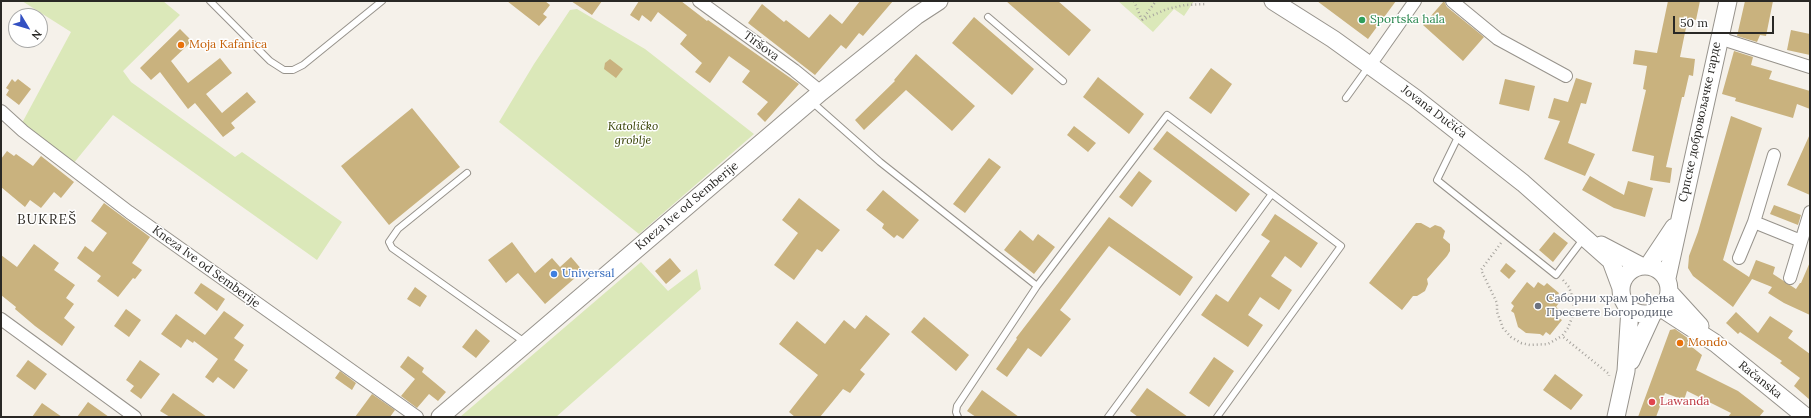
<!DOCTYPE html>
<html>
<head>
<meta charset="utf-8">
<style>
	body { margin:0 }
	#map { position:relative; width:1811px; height:418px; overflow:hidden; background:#f5f1ea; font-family:Lora,serif }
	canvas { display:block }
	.frame { position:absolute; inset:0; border:2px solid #292825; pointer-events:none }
	.north { position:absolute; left:8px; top:8px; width:40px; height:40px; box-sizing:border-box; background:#fff; border:1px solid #a9a9a8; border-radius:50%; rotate:128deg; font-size:11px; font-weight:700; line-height:16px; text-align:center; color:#292825 }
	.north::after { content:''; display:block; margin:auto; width:14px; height:18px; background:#3350c2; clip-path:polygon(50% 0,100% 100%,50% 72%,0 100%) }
	.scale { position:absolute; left:1673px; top:16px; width:101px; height:18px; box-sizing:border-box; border:2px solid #292825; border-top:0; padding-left:5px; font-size:12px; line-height:14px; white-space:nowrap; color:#292825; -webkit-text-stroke:3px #fff; paint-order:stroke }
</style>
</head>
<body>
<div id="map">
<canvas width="1811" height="418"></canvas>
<div class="frame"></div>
<div class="north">N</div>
<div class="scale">50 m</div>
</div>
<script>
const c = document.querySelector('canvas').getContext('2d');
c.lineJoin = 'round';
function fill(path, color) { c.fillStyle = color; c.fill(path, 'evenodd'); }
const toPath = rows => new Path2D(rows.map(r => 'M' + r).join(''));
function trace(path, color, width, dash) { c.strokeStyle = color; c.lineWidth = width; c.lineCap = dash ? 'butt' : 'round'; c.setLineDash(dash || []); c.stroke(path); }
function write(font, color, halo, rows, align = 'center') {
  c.font = font + ' Lora,serif'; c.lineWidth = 3; c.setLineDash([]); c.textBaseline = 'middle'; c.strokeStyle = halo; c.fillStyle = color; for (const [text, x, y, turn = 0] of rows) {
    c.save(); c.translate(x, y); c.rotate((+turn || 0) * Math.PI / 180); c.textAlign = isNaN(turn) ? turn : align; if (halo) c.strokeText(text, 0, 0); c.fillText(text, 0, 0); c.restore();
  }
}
fill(toPath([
	[22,1,163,1,180,15,123,71,131,82,235,157,242,152,342,222,317,260,113,115,73,164,22,123,71,32],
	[1118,1,1194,1,1184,16,1174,9,1153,32],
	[577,9,645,49,754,134,639,234,499,122,534,64,570,10],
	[641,262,668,291,697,269,701,289,556,417,460,417]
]), '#dbe8b9');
fill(toPath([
	[507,1,545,1,550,5,543,14,547,17,539,26],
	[571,1,602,1,592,15],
	[639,1,681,1,707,21,708,20,799,84,765,122,757,114,768,102,742,82,750,71,729,56,710,83,695,72,702,63,680,44,687,35,658,12,651,22,642,15,639,21,630,15],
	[860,1,893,1,863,36,859,33,846,49,841,45,815,75,748,23,762,4,784,22,786,20,809,38,830,14,842,24],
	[1006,1,1058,1,1091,30,1069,56],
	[1317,1,1396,1,1368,39],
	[1444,1,1447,7,1484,37,1463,61,1423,25],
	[1668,1,1700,1,1696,20,1688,18,1680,57,1695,59,1693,76,1689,75,1684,97,1682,97,1666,167,1672,168,1670,183,1650,180,1654,156,1632,151,1646,90,1643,89,1647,66,1633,64,1635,50,1657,53],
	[1745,1,1773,1,1766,36,1760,35,1757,42,1737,36],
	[974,17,1034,69,1012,95,952,43],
	[180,29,192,41,171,61,188,83,220,58,232,73,206,94,222,113,247,92,256,102,231,123,235,128,223,137,195,103,188,109,160,72,151,80,140,68],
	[1791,30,1810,34,1810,55,1787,50],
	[1734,51,1753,57,1751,65,1772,71,1769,79,1810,91,1810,109,1797,104,1793,118,1735,101,1736,98,1722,94],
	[916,54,975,106,952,131,906,90,864,130,855,120,895,81,894,80],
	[610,59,623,69,616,78,604,69,605,63],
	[1211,68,1232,84,1211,114,1189,98],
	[1098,77,1144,114,1129,134,1083,97],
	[1576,78,1592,83,1586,104,1581,103,1568,143,1595,154,1585,176,1544,159,1560,121,1548,118,1554,98,1568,102],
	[12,79,15,82,18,79,31,89,19,105,6,95,9,90,6,88],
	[1505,79,1535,86,1529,111,1499,104],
	[412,108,460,167,389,225,341,166],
	[1731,116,1762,128,1723,260,1749,277,1756,260,1775,267,1773,274,1796,289,1800,283,1801,283,1810,262,1810,315,1784,303,1768,293,1772,287,1752,279,1733,307,1693,276,1688,268,1689,256,1698,232],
	[1074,126,1096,143,1088,152,1067,135],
	[1167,131,1250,194,1236,212,1153,149],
	[1810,134,1810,195,1787,185],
	[7,151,14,156,16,154,33,166,41,156,74,182,61,198,54,192,41,208,30,200,25,207,1,187,1,159],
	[989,158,1001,167,965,213,953,204],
	[1139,171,1152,181,1132,207,1119,197],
	[1590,176,1624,195,1628,181,1653,188,1645,217,1614,208,1582,190],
	[883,190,919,220,903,239,897,235,894,238,882,228,884,224,866,210],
	[799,198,840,230,822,252,817,249,794,280,774,265,798,233,782,220],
	[104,203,150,237,132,263,142,270,135,279,133,278,118,297,97,281,101,276,77,258,85,246,93,252,107,233,91,221],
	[1774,205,1801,215,1798,225,1770,214],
	[1275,214,1318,243,1301,268,1285,256,1271,276,1292,290,1279,310,1260,297,1248,315,1263,325,1248,347,1201,315,1216,294,1228,302,1270,241,1261,235],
	[1109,217,1193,277,1180,296,1109,246,1060,310,1071,319,1041,357,1028,348,1007,377,996,369,1017,339,1016,338],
	[1416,223,1421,223,1430,228,1435,225,1441,227,1445,231,1443,238,1450,244,1450,251,1447,256,1427,279,1428,284,1425,291,1417,296,1413,296,1402,310,1369,283],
	[1020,230,1033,241,1038,234,1055,247,1034,274,1004,250],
	[1554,232,1568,243,1553,262,1539,250],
	[512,242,535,273,552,258,560,267,571,257,583,271,545,304,518,273,506,283,488,260],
	[34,244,59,263,54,270,75,285,66,298,74,304,64,318,75,327,62,346,35,326,15,309,16,307,1,295,1,255,17,267],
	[670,258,681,271,666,284,655,271],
	[1506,263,1516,271,1509,279,1500,271],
	[1527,282,1534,288,1538,282,1544,286,1547,283,1559,293,1557,297,1561,300,1556,307,1563,312,1559,318,1562,320,1550,335,1546,332,1543,336,1540,334,1526,333,1518,327,1514,313,1511,311,1514,306,1511,303],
	[201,283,225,299,217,311,194,293],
	[415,287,427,296,420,307,407,299],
	[126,309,141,320,129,337,114,326],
	[224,311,244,325,234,338,244,345,234,360,248,370,234,389,218,377,213,383,205,377,218,359,194,341,193,343,187,339,181,348,161,334,176,314,205,335],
	[1736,312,1758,333,1770,316,1793,331,1788,338,1810,354,1810,400,1794,386,1800,378,1780,363,1782,361,1740,332,1738,334,1726,323],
	[866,315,890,334,860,370,865,374,850,393,843,389,820,417,795,417,789,412,818,375,779,344,797,321,825,344,844,320,855,329],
	[924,317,969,355,956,371,911,332],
	[476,329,490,341,476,358,462,347],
	[1675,329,1689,339,1687,343,1702,355,1696,370,1738,391,1764,411,1759,417,1728,417,1731,413,1687,391,1684,400,1665,393,1656,417,1638,417,1670,330],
	[408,356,424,368,422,372,446,392,438,401,429,394,417,408,401,396,415,379,400,367],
	[1214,357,1234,371,1209,407,1189,393],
	[28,360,47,374,35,390,16,376],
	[140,360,160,374,141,399,130,391,134,386,126,380],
	[340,371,356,383,352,390,335,378],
	[1555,374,1583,395,1571,410,1543,390],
	[1147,388,1188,417,1138,417,1130,411],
	[982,390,1019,417,976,417,967,411],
	[173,393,207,417,170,417,160,411],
	[372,394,395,410,390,417,355,417],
	[88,402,109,417,77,417],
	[42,403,62,417,32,417]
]), '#c9b27e');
const lane = toPath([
	[210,1,270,61,284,70,293,70,303,65,382,1],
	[988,17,1063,81],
	[1346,98,1369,66],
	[812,102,880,162,1037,286,957,406,956,412,958,417],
	[1459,135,1437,180,1556,275,1584,238],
	[467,173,398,229,389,242,392,248,526,343],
	[1037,286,1167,115,1341,246,1217,417],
	[1108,417,1271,195]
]);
const street = toPath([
	[699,1,794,70,821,92],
	[1452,1,1498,39,1566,76],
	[1719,38,1810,67],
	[1370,65,1415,1],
	[1,111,23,131,129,212,417,417],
	[1774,155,1754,222,1801,241],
	[1739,258,1754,222],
	[1790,278,1810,212],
	[1,319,135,417]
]);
const secondary = toPath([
	[1273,1,1333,39,1415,98,1523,183,1611,261,1621,288],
	[1601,245,1641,266],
	[1648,266,1674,227],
	'1621 290a24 24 0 1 1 48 0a24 24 0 1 1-48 0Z',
	[1667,278,1728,1],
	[1669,292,1700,326],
	[1661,308,1715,343,1806,417],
	[1631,361,1653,313],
	[440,417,821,92,916,16,939,1],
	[1616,417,1626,371,1630,308]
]);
trace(lane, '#97938c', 8);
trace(street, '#97938c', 14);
trace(secondary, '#97938c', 19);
trace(toPath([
	[1134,1,1142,20],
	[1142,20,1167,9,1185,5,1206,4],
	[1142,20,1156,1],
	[1501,243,1481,270,1497,303,1497,312,1503,328,1511,337,1521,343,1530,345,1548,344,1562,336],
	[1563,280,1569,287,1574,302,1573,315,1568,328,1562,336,1609,374,1609,376]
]), '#a6a39d', 2.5, [1, 3]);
trace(lane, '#fff', 6);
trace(street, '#fff', 12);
trace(secondary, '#fff', 17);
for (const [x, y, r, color] of [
	[1362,20,4,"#2e9e5b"],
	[181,45,4,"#e8710a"],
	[554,274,4,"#3f7fe0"],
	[1538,306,4,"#6b7280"],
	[1680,343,4,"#e8710a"],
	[1652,402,4,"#e0444e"]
]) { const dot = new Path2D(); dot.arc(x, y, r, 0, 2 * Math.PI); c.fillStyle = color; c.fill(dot); trace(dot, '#fff', 1.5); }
write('12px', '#27864d', '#fff', [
	["Sportska hala",1370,20]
], 'left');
write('12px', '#c56008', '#fff', [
	["Moja Kafanica",189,45],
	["Mondo",1688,343]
], 'left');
write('12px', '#292825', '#fff', [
	["Tiršova",761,46,36],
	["Jovana Dučića",1434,112,37],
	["Српске добровољачке гарде",1700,122,-78],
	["Kneza Ive od Semberije",687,206,-40],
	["Kneza Ive od Semberije",206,267,36],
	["Račanska",1760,380,39]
]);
write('italic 12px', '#343f00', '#fff', [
	["Katoličko",633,127],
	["groblje",633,141]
]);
write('12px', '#366cbe', '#fff', [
	["Universal",562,274]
], 'left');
write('12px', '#5b616d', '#fff', [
	["Саборни храм рођења",1546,299],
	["Пресвете Богородице",1546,313]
], 'left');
write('12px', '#be3a42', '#fff', [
	["Lawanda",1660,402]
], 'left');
c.letterSpacing = '1px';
write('14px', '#34312b', '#fff', [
	["BUKREŠ",47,220]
]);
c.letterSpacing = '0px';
</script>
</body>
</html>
